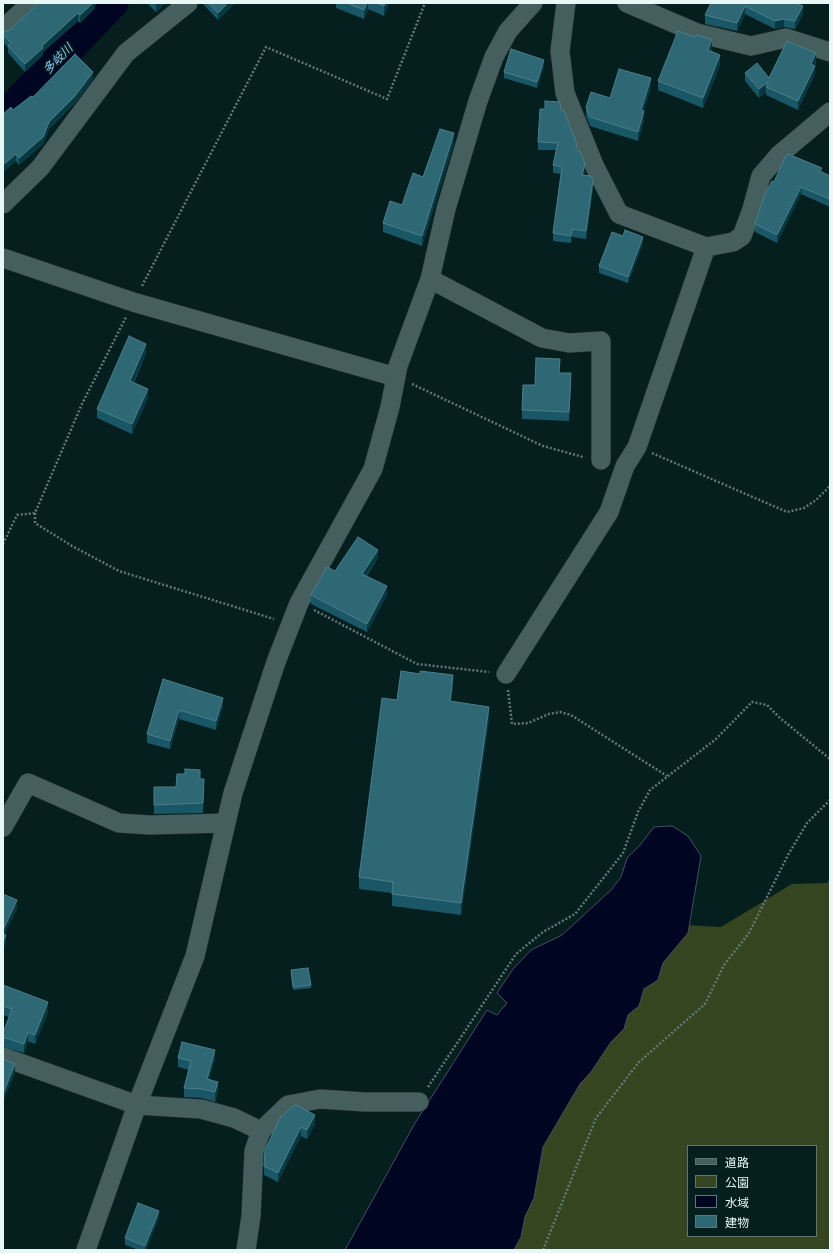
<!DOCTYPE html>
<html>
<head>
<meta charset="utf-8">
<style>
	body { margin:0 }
	#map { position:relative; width:833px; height:1253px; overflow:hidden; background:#051f1e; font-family:Commissioner,"Noto Sans JP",sans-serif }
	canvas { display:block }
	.frame { position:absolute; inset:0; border:4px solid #e8f8f6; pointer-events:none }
	.legend { position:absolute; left:687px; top:1145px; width:130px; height:92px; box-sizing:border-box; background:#051f1e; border:1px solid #607674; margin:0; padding:5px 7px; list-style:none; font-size:12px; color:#e8f8f6 }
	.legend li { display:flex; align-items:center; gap:8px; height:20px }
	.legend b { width:20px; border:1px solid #607674 }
</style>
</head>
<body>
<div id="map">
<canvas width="833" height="1253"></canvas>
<div class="frame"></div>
<ul class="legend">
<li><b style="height:5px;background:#445f5d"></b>道路</li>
<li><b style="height:11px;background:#354520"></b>公園</li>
<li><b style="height:11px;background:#000622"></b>水域</li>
<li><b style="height:11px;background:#2f6875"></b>建物</li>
</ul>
</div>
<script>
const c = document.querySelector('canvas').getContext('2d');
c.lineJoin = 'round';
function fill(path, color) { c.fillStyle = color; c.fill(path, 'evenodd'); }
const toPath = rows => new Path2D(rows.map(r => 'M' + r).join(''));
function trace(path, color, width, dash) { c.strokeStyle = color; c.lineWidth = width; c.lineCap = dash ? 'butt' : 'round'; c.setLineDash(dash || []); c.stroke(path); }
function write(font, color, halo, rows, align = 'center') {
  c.font = font + ' Commissioner,"Noto Sans JP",sans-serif'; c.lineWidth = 3; c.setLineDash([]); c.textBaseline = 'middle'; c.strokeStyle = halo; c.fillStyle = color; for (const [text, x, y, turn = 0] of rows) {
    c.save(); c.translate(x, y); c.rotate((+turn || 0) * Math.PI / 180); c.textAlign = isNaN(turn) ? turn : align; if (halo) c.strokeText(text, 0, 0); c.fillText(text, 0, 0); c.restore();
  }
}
fill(toPath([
	[830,878,830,1250,484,1250,667,924,721,927,792,884,827,883],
	[688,1146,816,1146,816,1236,688,1236]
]), '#354520');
const water = toPath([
	[672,826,688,836,701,856,688,933,663,963,658,980,644,989,639,1006,628,1015,624,1029,611,1042,591,1072,580,1084,543,1147,534,1198,525,1217,521,1237,514,1250,345,1250,415,1123,487,1010,497,1015,507,1003,497,993,513,969,531,950,562,935,611,890,621,877,627,858,640,845,654,827,672,826]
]);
fill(water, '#000622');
trace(water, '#464f62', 1);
trace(toPath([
	[3,115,10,110,113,3]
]), '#000622', 31);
const street = toPath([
	[627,3,697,33,751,46,786,38,830,52],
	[3,29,31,3],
	[3,204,40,168,126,53,188,3],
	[706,247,733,242,742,236,752,209,761,176,779,155,830,112],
	[3,258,133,302,396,377],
	[430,279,542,338,569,343,601,341,601,460],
	[506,674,609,512,625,466,637,447,706,247,619,214,594,165,565,93,560,51,566,3],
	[3,827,28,783,119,823,150,825,226,823],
	[3,1057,137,1105,201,1109,234,1118,261,1131],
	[86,1250,137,1105,195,956,233,793,276,662,299,603,373,469,390,407,398,366,430,279,446,209,478,101,494,57,508,31,533,3],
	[246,1250,251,1216,254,1151,261,1131,288,1105,320,1099,365,1102,419,1102]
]);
trace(street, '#2a3433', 20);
trace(toPath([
	[142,286,266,47,387,99,425,3],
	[412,384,543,446,583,457],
	[652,453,787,512,804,508,816,500,830,486],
	[35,513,35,523,72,546,119,571,274,619],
	[3,544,17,515,35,513,82,404,126,317],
	[314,610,417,664,489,672],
	[508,690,512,724,528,723,549,714,560,712,571,715,667,776],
	[428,1087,516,954,543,932,575,914,623,853,638,812,650,790,716,739,752,702,767,705,780,718,830,759],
	[543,1250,596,1118,639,1062,705,1004,724,965,749,933,788,855,807,823,830,800]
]), '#627877', 2.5, [2, 2]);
trace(street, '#445f5d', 19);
fill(toPath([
	[39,3,97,3,95,5,95,8,80,23,78,21,43,52,43,55,25,72,8,53,8,48,3,42,3,32,10,30],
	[147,3,165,3,156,12],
	[202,3,235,3,218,20],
	[336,3,389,3,384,16,368,9,364,19,336,8],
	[711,3,799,5,803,14,795,29,784,27,775,29,745,14,737,31,705,24,705,15],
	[712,48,711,51,720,65,703,108,658,90,658,81],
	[816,62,815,66,815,74,798,110,766,95,766,92,759,98,745,81,745,73,769,78],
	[544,66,537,88,504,78,504,72],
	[93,79,75,103,49,129,43,144,19,165,16,161,3,172,3,114,13,110,33,97],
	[651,88,643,111,644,121,638,141,590,126,586,116,586,107,610,98],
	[561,111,585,172,584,175,593,188,586,239,572,237,571,243,553,241,553,233,561,174,553,173,553,165,556,150,538,150,538,142],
	[454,143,422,246,383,232,383,223,402,205,423,177],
	[822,172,830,176,830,207,801,194,777,243,755,232,755,224,774,182],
	[643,243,628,283,599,273,599,266],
	[146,353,134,383,148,398,132,434,97,418,97,409],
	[560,373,571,382,569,421,522,419,522,410,535,385],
	[378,558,367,576,387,595,367,632,311,604,311,595,335,571],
	[163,679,223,706,216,730,179,719,170,749,147,743,147,734],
	[453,687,451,701,489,719,461,915,392,906,392,893,359,889,359,877,397,700],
	[200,779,204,779,203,813,154,814,154,787,176,787],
	[291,970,311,985,311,988,293,990],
	[3,985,48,1012,35,1044,28,1041,24,1053,3,1047,3,1033,9,1017,3,1015],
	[178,1058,215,1059,209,1079,218,1091,215,1102,202,1098,184,1097,184,1088,189,1070,178,1067],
	[280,1118,315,1124,307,1139,301,1136,278,1182,264,1175,264,1166],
	[159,1217,146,1250,139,1250,125,1245,125,1238]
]), '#195666');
fill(toPath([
	[93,3,97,3,95,5,95,8,80,23,80,15],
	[158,3,165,3,156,12,156,5],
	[228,3,235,3,218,20,218,13],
	[367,3,368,3,368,9,364,19,364,10],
	[385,3,389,3,384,16,384,6],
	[745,6,745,14,737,31,737,23],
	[803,6,803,14,795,29,795,21],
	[78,13,78,21,43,52,43,55,25,72,25,64,42,46],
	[784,19,784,27,775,29,775,21],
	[712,39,712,48,708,60,708,50],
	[816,53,816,62,811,73,811,64],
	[720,55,720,65,703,108,703,98],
	[544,60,544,66,537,88,537,82],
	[815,66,815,74,798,110,798,101],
	[93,72,93,79,75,103,49,129,43,144,19,165,19,158,49,122],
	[651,78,651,88,641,120,641,110],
	[768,82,766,87,766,92,759,98,759,89],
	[644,111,644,121,638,141,638,132],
	[454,133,454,143,422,246,422,236],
	[16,154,16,161,3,172,3,165],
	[585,164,585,172,582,182,582,175],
	[593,180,593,188,586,239,586,231],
	[801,187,801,194,777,243,777,235],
	[572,229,572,237,571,243,571,236],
	[643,237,643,243,628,283,628,277],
	[146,344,146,353,130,390,130,381],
	[148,389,148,398,132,434,132,424],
	[378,550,378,558,362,582,362,574],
	[387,586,387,595,367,632,367,624],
	[453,675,453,687,450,713,450,701],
	[223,698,223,706,216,730,216,721],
	[489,707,489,719,461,915,461,903],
	[179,710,179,719,170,749,170,741],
	[17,900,17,909,3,938,3,930],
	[6,935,6,944,3,951,3,942],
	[48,1002,48,1012,35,1044,35,1035],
	[28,1032,28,1041,24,1053,24,1044],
	[215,1050,215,1059,207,1088,207,1079],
	[15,1064,15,1073,3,1103,3,1094],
	[218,1082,218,1091,215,1102,215,1092],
	[315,1115,315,1124,307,1139,307,1130],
	[301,1127,301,1136,278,1182,278,1173],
	[159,1211,159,1217,146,1250,145,1250,145,1246]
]), '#073943');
const building = toPath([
	[39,3,93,3,80,15,78,13,42,46,43,48,25,64,8,46,11,43,3,34,3,32,10,30,39,3],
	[208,3,228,3,218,13,208,3],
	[347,3,367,3,364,10,347,3],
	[376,3,385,3,384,6,376,3],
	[711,3,796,3,803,6,795,21,784,19,775,21,745,6,737,23,705,15,711,3],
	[678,31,695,37,696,35,712,39,708,50,720,55,703,98,658,81,678,31],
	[787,41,816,53,811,64,815,66,798,101,766,87,768,82,759,89,745,73,757,63,769,78,787,41],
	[511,49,544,60,537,82,504,72,511,49],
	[75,54,93,72,75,96,49,122,43,137,19,158,16,154,3,165,3,114,11,107,13,110,31,96,33,97,75,54],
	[619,69,651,78,641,110,644,111,638,132,590,117,586,107,591,92,610,98,619,69],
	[545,101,560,102,561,111,564,111,577,144,576,150,580,151,585,164,582,175,591,176,593,180,586,231,572,229,571,236,553,233,562,167,553,165,558,143,538,142,540,109,545,109,545,101],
	[440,129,454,133,422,236,383,223,390,201,402,205,413,173,423,177,440,129],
	[788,154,822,168,820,171,830,176,830,199,801,187,777,235,755,224,765,194,772,181,774,182,785,157,788,154],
	[625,230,643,237,628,277,599,266,612,232,623,236,625,230],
	[129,336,146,344,130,381,148,389,132,424,97,409,129,336],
	[536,358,560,359,559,373,571,373,569,412,522,410,523,385,535,385,536,358],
	[358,537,378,550,362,574,387,586,367,624,311,595,327,567,335,571,358,537],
	[401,671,420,674,420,671,453,675,450,701,489,707,461,903,392,894,393,882,359,877,382,698,397,700,401,671],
	[163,679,223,698,216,721,179,710,170,741,147,734,163,679],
	[185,769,200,770,200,779,204,779,203,803,154,805,154,787,176,787,177,774,185,774,185,769],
	[3,894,17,900,3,930,3,894],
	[3,934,6,935,3,942,3,934],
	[308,968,311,985,293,987,291,970,308,968],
	[3,985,48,1002,35,1035,28,1032,24,1044,3,1037,3,1033,12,1009,3,1006,3,985],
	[182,1042,215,1050,207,1079,218,1082,215,1092,202,1089,184,1088,191,1061,178,1058,182,1042],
	[3,1059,15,1064,3,1094,3,1059],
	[296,1105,315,1115,307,1130,301,1127,278,1173,264,1166,265,1150,280,1118,293,1106,296,1105],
	[138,1203,159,1211,145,1246,125,1238,138,1203]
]);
fill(building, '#2f6875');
trace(building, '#4c7e8a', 1);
write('italic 12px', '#94c2f7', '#051f1e', [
	["多岐川",58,59,-46]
]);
</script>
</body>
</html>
